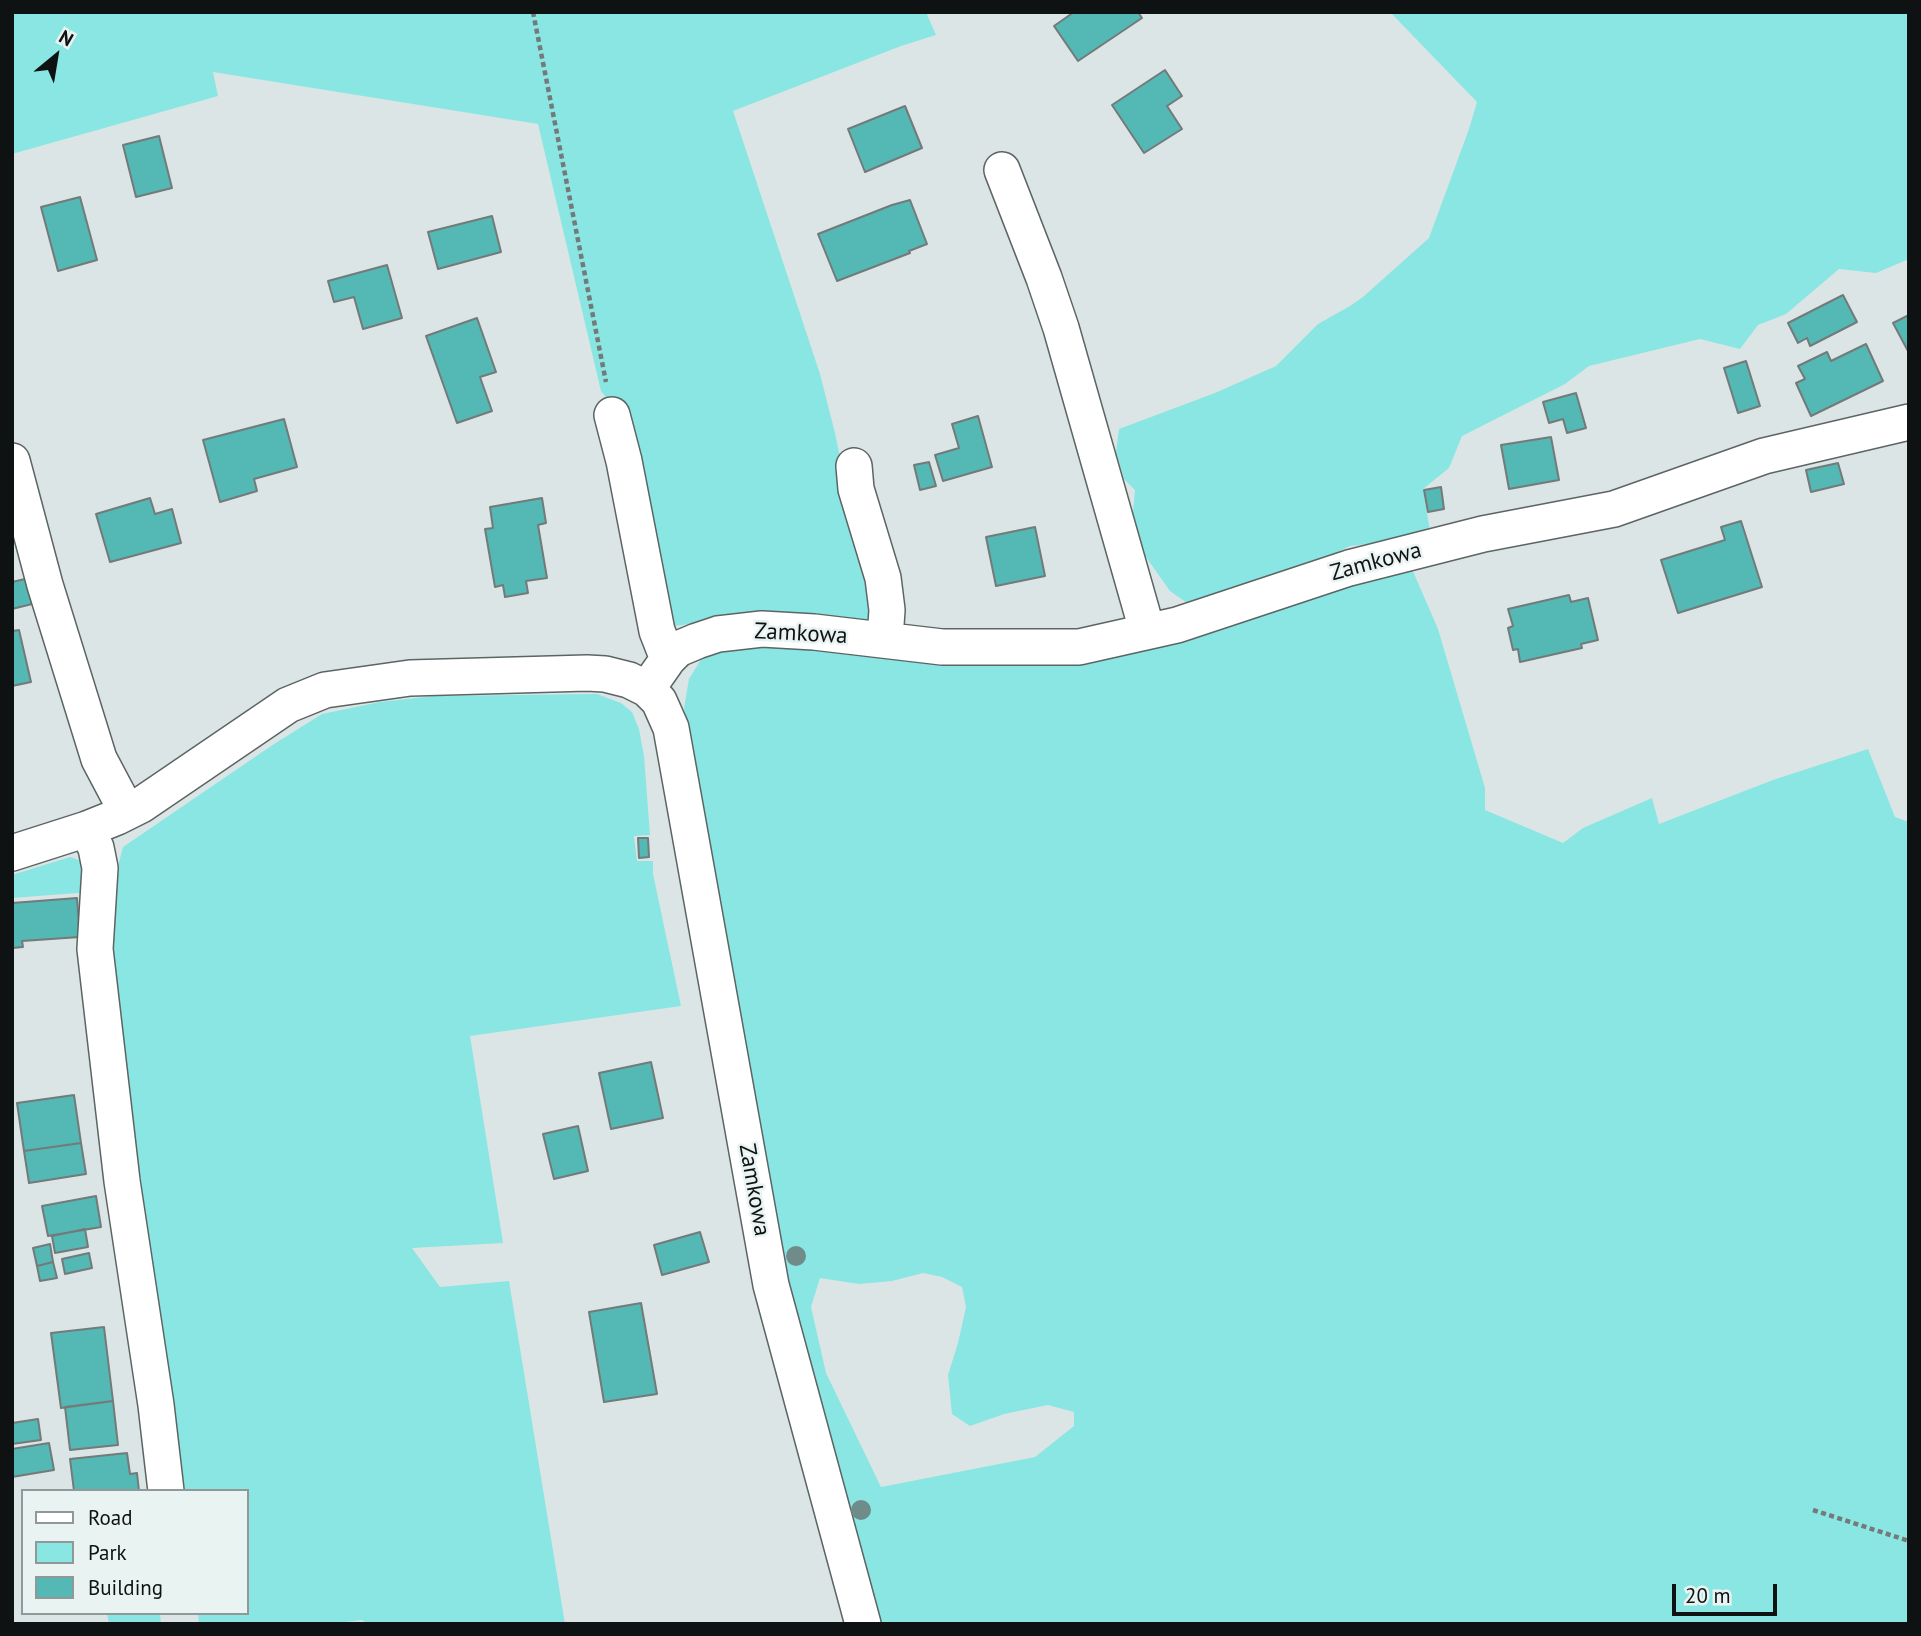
<!DOCTYPE html>
<html>
<head>
<meta charset="utf-8">
<style>
	body { margin:0 }
	#map { position:relative; width:1921px; height:1636px; overflow:hidden; background:#dce5e5; font-family:"PT Sans",sans-serif }
	canvas { display:block }
	.frame { position:absolute; inset:0; border:14px solid #0e1212; pointer-events:none }
	.legend { position:absolute; left:21px; top:1489px; width:228px; height:126px; box-sizing:border-box; background:#e9f3f2; border:2px solid #919998; margin:0; padding:9px 12px; list-style:none; font-size:21px; color:#0e1212 }
	.legend li { display:flex; align-items:center; gap:14px; height:35px }
	.legend b { width:35px; border:2px solid #919998 }
	.north { position:absolute; left:21px; top:21px; width:70px; height:70px; -webkit-text-stroke:5px #e9f3f2; paint-order:stroke; rotate:30deg; font-size:19px; font-weight:700; line-height:28px; text-align:center; color:#0e1212 }
	.north::after { content:''; display:block; margin:auto; width:24px; height:32px; background:#0e1212; clip-path:polygon(50% 0,100% 100%,50% 72%,0 100%) }
	.scale { position:absolute; left:1672px; top:1584px; width:105px; height:32px; box-sizing:border-box; border:4px solid #0e1212; border-top:0; padding-left:9px; font-size:21px; line-height:24px; white-space:nowrap; color:#0e1212; -webkit-text-stroke:5px #e9f3f2; paint-order:stroke }
</style>
</head>
<body>
<div id="map">
<canvas width="1921" height="1636"></canvas>
<div class="frame"></div>
<ul class="legend">
<li><b style="height:9px;background:#fff"></b>Road</li>
<li><b style="height:19px;background:#89e6e3"></b>Park</li>
<li><b style="height:19px;background:#54b8b5"></b>Building</li>
</ul>
<div class="north">N</div>
<div class="scale">20 m</div>
</div>
<script>
const c = document.querySelector('canvas').getContext('2d');
c.lineJoin = 'round';
function fill(path, color) { c.fillStyle = color; c.fill(path, 'evenodd'); }
const toPath = rows => new Path2D(rows.map(r => 'M' + r).join(''));
function trace(path, color, width, dash) { c.strokeStyle = color; c.lineWidth = width; c.lineCap = dash ? 'butt' : 'round'; c.setLineDash(dash || []); c.stroke(path); }
function write(font, color, halo, rows, align = 'center') {
  c.font = font + ' "PT Sans",sans-serif'; c.lineWidth = 5; c.setLineDash([]); c.textBaseline = 'middle'; c.strokeStyle = halo; c.fillStyle = color; for (const [text, x, y, turn = 0] of rows) {
    c.save(); c.translate(x, y); c.rotate((+turn || 0) * Math.PI / 180); c.textAlign = isNaN(turn) ? turn : align; if (halo) c.strokeText(text, 0, 0); c.fillText(text, 0, 0); c.restore();
  }
}
fill(toPath([
	[12,12,926,12,936,35,901,46,733,111,820,374,835,433,850,507,876,603,869,621,853,624,744,617,674,626,668,622,627,424,601,391,538,124,213,72,218,96,12,154],
	[1390,12,1909,12,1909,259,1876,273,1839,269,1786,314,1758,325,1740,349,1700,339,1589,366,1565,384,1462,436,1449,468,1423,489,1431,537,1350,546,1281,580,1190,605,1170,591,1141,550,1132,523,1135,490,1124,479,1116,452,1119,429,1215,393,1276,366,1318,324,1350,306,1363,297,1429,238,1469,129,1477,102],
	[1412,569,1438,629,1485,788,1485,810,1563,843,1583,828,1652,798,1659,824,1773,780,1868,749,1895,817,1909,822,1909,1624,876,1624,784,1287,684,708,689,679,703,656,736,643,986,661,1290,601],
	[923,1273,942,1277,962,1287,966,1307,958,1343,948,1375,952,1414,970,1426,1004,1414,1048,1405,1074,1412,1074,1426,1035,1457,881,1487,826,1373,811,1307,820,1278,859,1284,892,1281],
	[597,694,621,703,632,712,639,729,644,756,650,835,634,836,637,861,653,861,653,874,681,1006,470,1036,503,1243,412,1248,440,1287,509,1281,565,1624,368,1624,362,1620,328,1624,199,1624,198,1613,247,1613,247,1491,185,1491,108,949,117,870,123,847,274,744,322,714,380,702,434,696],
	[70,857,82,861,91,892,12,898,12,875],
	[107,1613,160,1613,161,1624,109,1624]
]), '#89e6e3');
const building = toPath([
	[1074,12,1138,12,1142,18,1078,61,1054,26,1074,12],
	[1165,70,1182,96,1167,106,1182,129,1144,153,1112,105,1165,70],
	[905,106,922,148,865,172,848,129,905,106],
	[159,136,172,188,136,197,123,145,159,136],
	[80,197,97,260,58,271,41,207,80,197],
	[910,200,927,244,909,251,910,253,837,281,818,234,892,205,910,200],
	[492,216,501,252,438,269,428,232,492,216],
	[387,265,402,318,363,329,354,297,334,302,328,281,387,265],
	[1843,295,1857,322,1810,346,1807,338,1798,343,1788,323,1843,295],
	[1909,315,1909,353,1893,323,1909,315],
	[477,318,496,372,480,377,492,411,457,423,426,336,477,318],
	[1866,344,1883,381,1811,416,1796,383,1805,379,1798,366,1827,352,1831,361,1866,344],
	[1746,361,1760,406,1738,413,1724,368,1746,361],
	[1576,393,1586,428,1567,433,1563,419,1549,423,1543,402,1576,393],
	[978,416,992,467,943,481,935,455,959,448,952,424,978,416],
	[284,419,297,467,254,479,257,491,220,502,203,440,284,419],
	[1551,437,1559,480,1509,489,1501,445,1551,437],
	[929,462,936,486,920,490,914,465,929,462],
	[1838,463,1844,484,1811,492,1806,470,1838,463],
	[1441,487,1444,509,1428,512,1424,490,1441,487],
	[150,498,155,514,172,509,181,543,110,562,96,514,150,498],
	[542,498,546,523,538,525,547,578,526,581,528,593,505,597,503,585,495,587,485,529,493,528,490,507,542,498],
	[1741,521,1762,587,1678,613,1661,560,1725,540,1721,527,1741,521],
	[1035,527,1045,576,996,586,986,537,1035,527],
	[25,579,32,604,12,609,12,582,25,579],
	[1569,595,1571,602,1588,598,1598,640,1581,644,1582,648,1520,662,1518,649,1513,650,1508,628,1513,626,1508,609,1569,595],
	[19,630,31,682,12,686,12,631,19,630],
	[638,838,648,838,649,857,639,858,638,838],
	[77,898,80,937,22,941,23,947,12,948,12,903,77,898],
	[651,1062,663,1118,611,1129,599,1073,651,1062],
	[74,1095,81,1143,24,1151,17,1103,74,1095],
	[578,1126,588,1171,554,1179,543,1134,578,1126],
	[81,1143,86,1174,29,1183,24,1151,81,1143],
	[96,1196,101,1227,48,1236,42,1206,96,1196],
	[85,1229,88,1247,55,1253,52,1236,85,1229],
	[700,1232,709,1262,662,1275,654,1245,700,1232],
	[50,1244,53,1262,37,1266,33,1248,50,1244],
	[89,1253,92,1268,65,1274,62,1259,89,1253],
	[53,1262,57,1278,40,1281,37,1266,53,1262],
	[641,1303,657,1394,604,1402,589,1312,641,1303],
	[104,1327,113,1401,61,1408,51,1333,104,1327],
	[113,1401,118,1445,70,1450,65,1407,113,1401],
	[38,1419,41,1440,12,1444,12,1423,38,1419],
	[49,1443,54,1470,12,1477,12,1449,49,1443],
	[127,1453,130,1474,137,1473,139,1491,74,1491,70,1459,127,1453]
]);
fill(building, '#54b8b5');
trace(building, '#727a7a', 2);
const minor = toPath([
	[1002,170,1044,278,1061,328,1147,630],
	[612,415,624,461,657,631,668,659],
	[12,461,45,585,99,759,127,812],
	[854,466,856,489,883,578,887,610,885,639],
	[647,689,668,659,678,649,697,641,718,634,762,629,814,632,942,647,1079,647,1177,625,1349,568,1483,534,1614,509,1764,456,1909,422],
	[87,829,96,848,100,868,95,949,122,1181,156,1405,166,1491],
	[12,853,87,829,117,817,141,805,288,705,325,690,410,678,587,673,605,674,629,680,647,689,659,701,671,728,771,1285,863,1624]
]);
trace(minor, '#5c6564', 38);
trace(toPath([
	[533,12,606,382],
	[1813,1510,1909,1541]
]), '#747a7a', 4.5, [5, 3.5]);
trace(minor, '#fff', 35);
c.fillStyle = '#6f8c8b';
for (const [x, y] of [
	[796,1256],
	[861,1510]
]) { c.beginPath(); c.arc(x, y, 10, 0, 2 * Math.PI); c.fill(); }
write('23px', '#0e1212', '#e9f3f2', [
	["Zamkowa",1376,562,-15],
	["Zamkowa",801,634,3],
	["Zamkowa",754,1190,80]
]);
</script>
</body>
</html>
